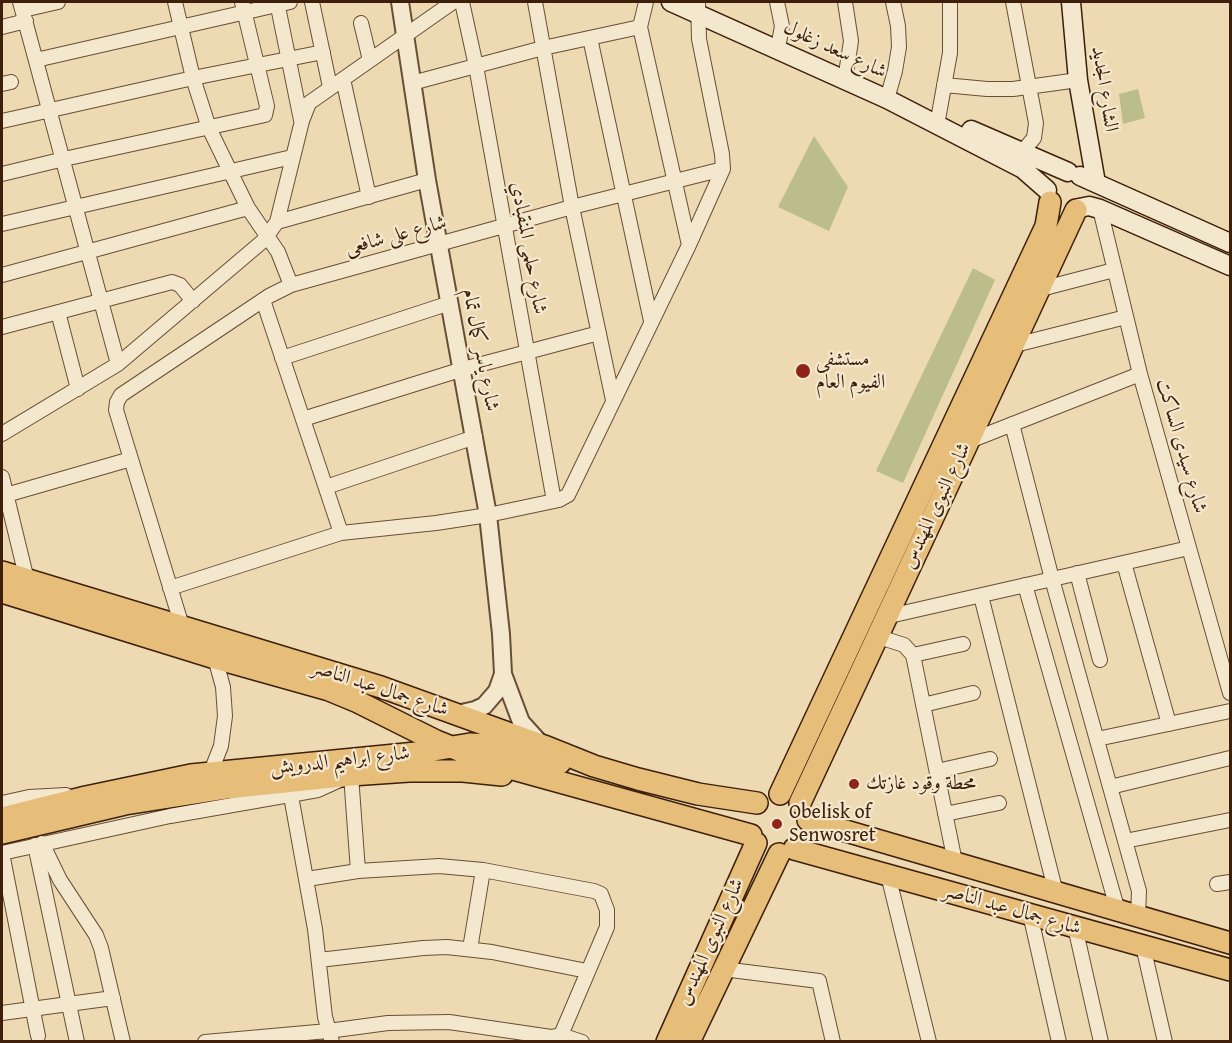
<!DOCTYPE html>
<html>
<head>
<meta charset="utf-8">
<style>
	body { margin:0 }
	#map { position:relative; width:1232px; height:1043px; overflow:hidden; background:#eddab2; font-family:"Gentium Book Plus",serif }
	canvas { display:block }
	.frame { position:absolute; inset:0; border:3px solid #3d1f0b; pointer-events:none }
</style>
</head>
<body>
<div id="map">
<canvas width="1232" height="1043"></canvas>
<div class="frame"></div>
</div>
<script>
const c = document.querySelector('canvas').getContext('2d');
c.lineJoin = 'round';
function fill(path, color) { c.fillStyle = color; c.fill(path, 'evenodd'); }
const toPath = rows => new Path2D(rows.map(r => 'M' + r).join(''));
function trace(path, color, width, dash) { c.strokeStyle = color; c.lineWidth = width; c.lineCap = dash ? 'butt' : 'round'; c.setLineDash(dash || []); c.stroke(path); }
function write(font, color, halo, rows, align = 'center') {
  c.font = font + ' "Gentium Book Plus",Amiri,serif'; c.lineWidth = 4.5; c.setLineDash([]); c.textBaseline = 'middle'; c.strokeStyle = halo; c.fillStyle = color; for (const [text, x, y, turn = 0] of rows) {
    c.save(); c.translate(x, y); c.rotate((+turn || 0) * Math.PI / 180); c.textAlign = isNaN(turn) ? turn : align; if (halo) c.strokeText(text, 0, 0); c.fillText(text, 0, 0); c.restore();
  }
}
fill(toPath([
	[1138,89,1145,118,1123,124,1119,94],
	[814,136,848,187,829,231,778,207],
	[973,268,995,280,903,483,876,471]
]), '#bbbe8a');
const minor = toPath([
	[20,2,118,364],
	[175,2,193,78,209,128,248,208,278,252,291,285],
	[277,2,301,120],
	[312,2,330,87],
	[462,2,476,66,554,501],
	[535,2,572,207,613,400],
	[646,2,640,27,689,245],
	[777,2,782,26,778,48],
	[845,2,851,41,845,80],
	[1013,2,1036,123,1034,138,1022,152],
	[23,10,58,2],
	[361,23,370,60],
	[2,27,26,21],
	[590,38,651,321],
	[36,60,290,2],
	[343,79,369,197],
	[412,83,543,48,640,27],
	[2,84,11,82],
	[944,85,987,89,1013,89,1078,80],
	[887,99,895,71,899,47,898,26,893,2],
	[2,121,193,78,323,52],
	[937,125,950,53,950,2],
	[2,174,64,159,265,115,267,106,242,2],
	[1100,209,1140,374,1230,693],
	[277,222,427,180],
	[2,224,292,157],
	[2,275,248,208],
	[1037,290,1114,270],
	[263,300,341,533],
	[58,312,78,389],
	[2,327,172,282,180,285,193,301],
	[1011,346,1126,317],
	[282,358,450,303],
	[303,419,463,369,599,333],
	[1012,424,1052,579,1139,891,1138,917],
	[2,434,118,364,263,241,277,222,302,121,309,103,453,2],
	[967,442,1140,374],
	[2,477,27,580],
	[326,487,475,437],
	[6,495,131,459],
	[1124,563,1169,724],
	[1077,573,1100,660],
	[1025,585,1118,911],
	[170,588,341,533,436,523,488,515,559,500,568,495,689,245,723,169,722,154,699,39,698,2],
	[981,596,1056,893],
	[885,617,1189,548],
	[182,626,116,410,117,402,121,395,269,296,291,285,572,207,723,169],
	[876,636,904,645,913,655,955,862],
	[913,655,963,644],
	[923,705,973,693],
	[1097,739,1230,711],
	[937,771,990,759],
	[210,774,221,746,225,716,223,687,215,658],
	[1110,787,1230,758],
	[291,796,315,929,325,1017,332,1042],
	[2,803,29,797,66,795],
	[945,814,999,803],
	[1125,841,1230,820],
	[42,843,60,880,96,935,101,948,123,1042],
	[35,845,77,1042],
	[2,853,170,816,318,790,351,775,358,871],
	[2,853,38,1036],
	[888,875,929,1042],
	[307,879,358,871,439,866,483,870,594,891,601,894,607,910,607,927,558,1042],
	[1217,884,1230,882],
	[1030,914,1059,1042],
	[1075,927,1101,1042],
	[1143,946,1165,1042],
	[470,949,483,870],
	[319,960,423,948,447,947,492,952,587,971],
	[723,969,819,981,833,1042],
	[2,1013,113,998],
	[205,1042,328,1031,388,1023,449,1022,551,1037,561,1035,582,1042]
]);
const tertiary = toPath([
	[400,2,427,180,488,515,501,634,503,674,497,691,484,706,475,710,457,714],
	[503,674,521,722,540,743]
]);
const secondary = toPath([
	[671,2,887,99,1023,169,1047,190],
	[1071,2,1078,80,1096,183],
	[971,130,1068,172],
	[1080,176,1230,243],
	[1079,208,1089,206,1100,209,1230,266]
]);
const primary = toPath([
	[2,572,381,687,544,746,594,766,638,779,698,794,757,803],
	[2,592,215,658,329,690,358,702,436,741,491,763,751,835],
	[780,794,1046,226,1050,202],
	[800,803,1076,210],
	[2,818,86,797,191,775,416,753,470,744,489,745,560,763],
	[808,820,1230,943],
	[2,833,125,804,227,788,351,775,409,771,463,771,502,775],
	[794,849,1230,970],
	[667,1042,756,843],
	[689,1042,779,854]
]);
trace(minor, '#694e35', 16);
trace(tertiary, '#694e35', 20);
trace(secondary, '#3d1f0b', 21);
trace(primary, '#3d1f0b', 24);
trace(minor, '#f3e7cd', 14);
trace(tertiary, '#f3e7cd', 16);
trace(secondary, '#f3e7cd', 18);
trace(primary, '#e6bd79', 21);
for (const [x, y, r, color] of [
	[803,371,8,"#8f2418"],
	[854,784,6,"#8f2418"],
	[777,824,6,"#8f2418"]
]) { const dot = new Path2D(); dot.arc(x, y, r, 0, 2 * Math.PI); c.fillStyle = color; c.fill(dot); trace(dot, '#f3e7cd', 2); }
write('20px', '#3d1f0b', '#f3e7cd', [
	["شارع سعد زغلول",835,50,25],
	["الشارع الجديد",1104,89,81],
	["شارع على شافعى",396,236,-15],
	["شارع حلمى المنقبادي",528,248,80],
	["شارع ياسر كمال تمام",480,350,79],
	["شارع سيدى الساكت",1181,446,74],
	["شارع النبوى المهندس",937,506,-65],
	["شارع جمال عبد الناصر",380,689,18],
	["شارع ابراهيم الدرويش",340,761,-6],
	["شارع جمال عبد الناصر",1012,910,16],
	["شارع النبوى المهندس",711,942,-66]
]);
write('20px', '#3d1f0b', '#f3e7cd', [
	["مستشفى",816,360],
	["الفيوم العام",816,383],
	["محطة وقود غازتك",866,784],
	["Obelisk of",789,813],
	["Senwosret",789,836]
], 'left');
</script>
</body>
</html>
